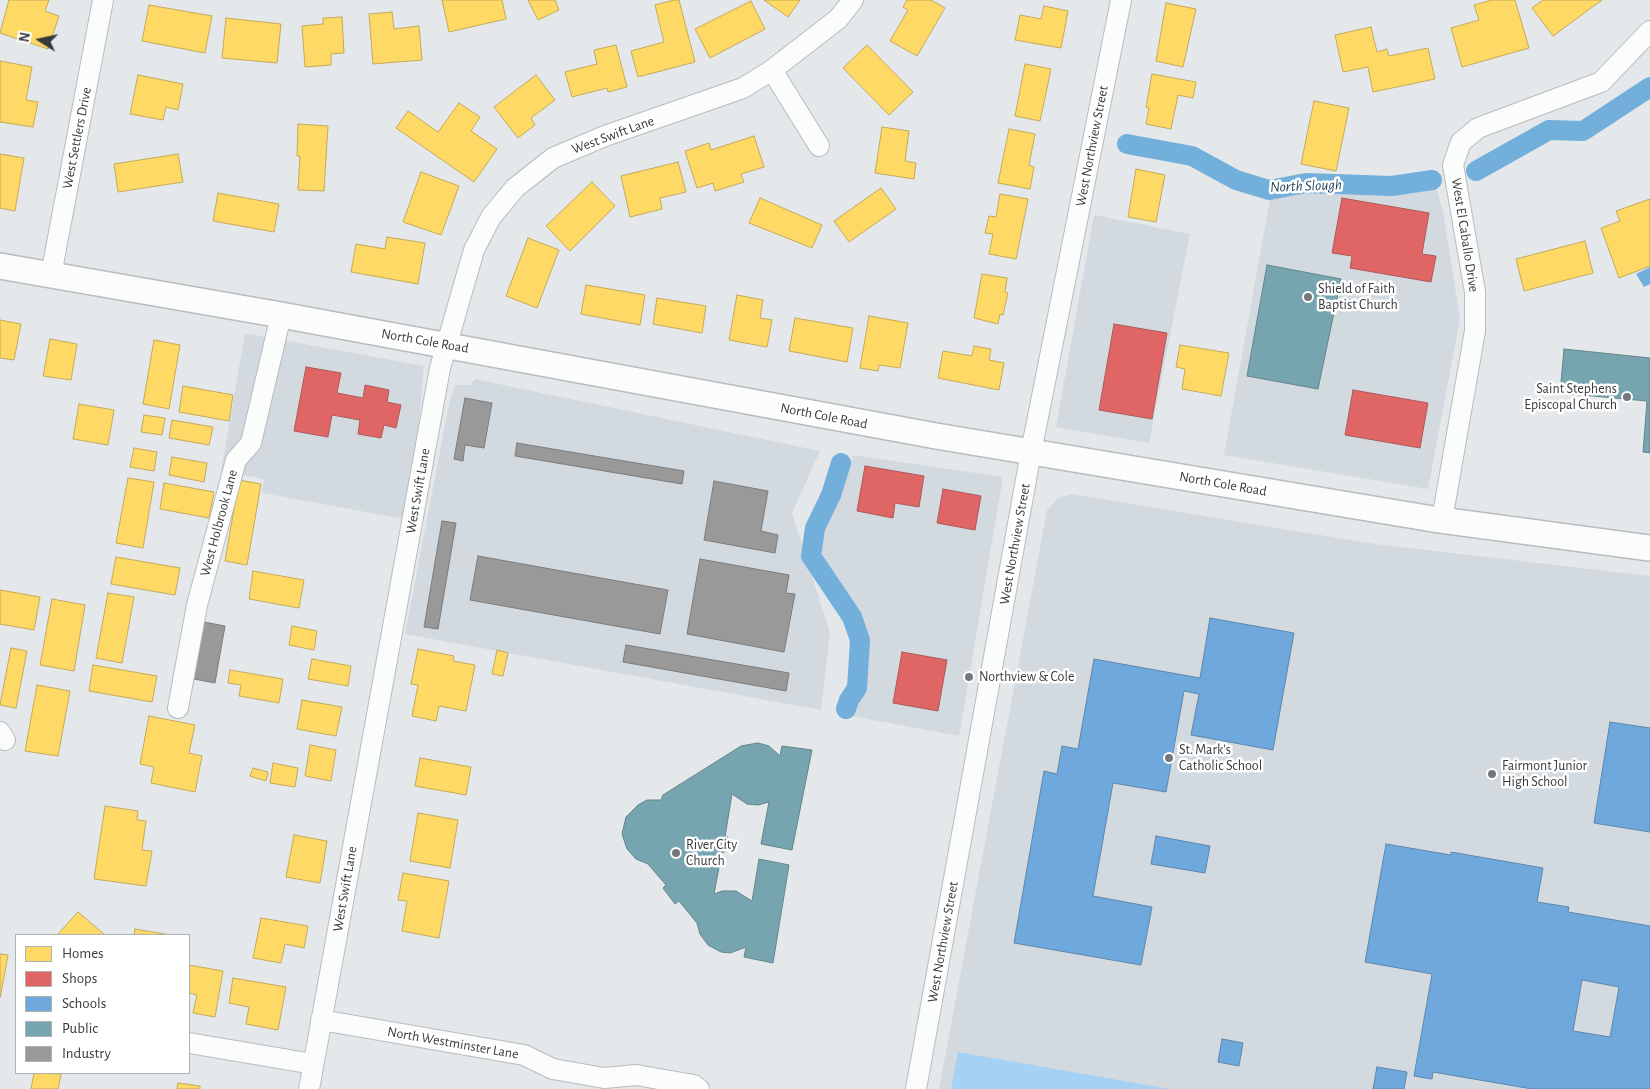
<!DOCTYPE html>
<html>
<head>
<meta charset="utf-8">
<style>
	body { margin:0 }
	#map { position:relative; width:1650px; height:1089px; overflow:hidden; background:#e5e8ea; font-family:"Alegreya Sans",sans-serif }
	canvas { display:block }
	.legend { position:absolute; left:15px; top:934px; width:175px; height:140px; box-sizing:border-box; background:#fff; border:1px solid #afb0b1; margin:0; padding:6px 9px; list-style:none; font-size:15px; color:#383a3c }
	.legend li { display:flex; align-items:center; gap:10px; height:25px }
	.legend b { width:25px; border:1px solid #afb0b1 }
	.north { position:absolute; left:15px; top:15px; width:50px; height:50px; -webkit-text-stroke:4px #fff; paint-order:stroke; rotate:280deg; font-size:14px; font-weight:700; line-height:20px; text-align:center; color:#383a3c }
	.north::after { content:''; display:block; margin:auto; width:18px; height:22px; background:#383a3c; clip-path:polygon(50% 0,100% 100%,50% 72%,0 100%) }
</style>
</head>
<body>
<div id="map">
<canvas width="1650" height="1089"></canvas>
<ul class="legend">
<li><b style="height:14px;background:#ffd966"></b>Homes</li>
<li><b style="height:14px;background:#e06666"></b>Shops</li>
<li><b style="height:14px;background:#6fa8dc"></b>Schools</li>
<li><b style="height:14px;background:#76a5af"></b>Public</li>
<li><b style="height:14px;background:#999"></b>Industry</li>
</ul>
<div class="north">N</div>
</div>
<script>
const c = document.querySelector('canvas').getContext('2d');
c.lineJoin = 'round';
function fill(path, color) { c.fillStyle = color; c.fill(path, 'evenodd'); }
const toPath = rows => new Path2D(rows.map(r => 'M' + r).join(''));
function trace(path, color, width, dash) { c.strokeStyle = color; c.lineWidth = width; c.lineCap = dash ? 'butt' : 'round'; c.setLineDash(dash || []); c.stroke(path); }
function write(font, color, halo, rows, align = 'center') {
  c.font = font + ' "Alegreya Sans",sans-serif'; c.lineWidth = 5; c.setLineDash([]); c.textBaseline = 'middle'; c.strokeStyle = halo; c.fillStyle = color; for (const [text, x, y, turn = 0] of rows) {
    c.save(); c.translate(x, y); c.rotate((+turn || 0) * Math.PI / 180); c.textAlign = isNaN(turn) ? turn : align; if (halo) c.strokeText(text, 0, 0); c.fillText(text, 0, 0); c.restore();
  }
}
fill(toPath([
	[1307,179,1435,185,1443,211,1460,319,1428,489,1224,455,1273,182],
	[1094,215,1190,234,1149,443,1056,427],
	[245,333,424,366,417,446,404,519,262,493,264,479,221,471],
	[475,379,820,451,792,513,830,633,821,710,405,634,450,399,456,385,470,385],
	[853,455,1003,477,959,736,852,716,865,690,866,659,857,616,814,547,837,500],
	[1071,494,1375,544,1650,576,1650,1089,939,1089,1047,510,1058,498]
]), '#d2dae0');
fill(toPath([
	[958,1052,1170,1089,951,1089]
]), '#a5d2f4');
fill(toPath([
	[1650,267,1650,284,1644,287,1636,274]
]), '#72afda');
const homes = toPath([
	[9,0,49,0,45,11,59,16,48,49,0,33,9,0],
	[442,0,502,0,506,19,449,32,442,0],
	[528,0,555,0,559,10,538,20,528,0],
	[674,0,679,0,695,62,638,77,631,51,664,42,655,5,674,0],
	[764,0,800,0,788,17,764,0],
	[907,0,931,0,945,8,917,56,890,41,908,10,903,7,907,0],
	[1492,0,1515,0,1529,48,1462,67,1451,28,1479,20,1474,5,1492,0],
	[1543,0,1602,0,1553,36,1532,8,1543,0],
	[751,1,765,29,710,58,695,29,751,1],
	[1166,3,1196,9,1183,67,1156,61,1166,3],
	[149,5,212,16,205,53,142,41,149,5],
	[1044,6,1068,11,1061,48,1015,40,1020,15,1041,19,1044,6],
	[392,12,394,29,419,26,422,60,373,64,369,14,392,12],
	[342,17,344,53,331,54,331,65,305,67,302,26,323,24,323,18,342,17],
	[226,18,281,24,277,63,222,58,226,18],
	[1371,27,1377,52,1387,49,1389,56,1428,48,1435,79,1373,92,1368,67,1343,72,1335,35,1371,27],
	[616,45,627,87,608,92,607,88,572,97,565,72,597,64,594,50,616,45],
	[867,45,913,92,889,115,843,68,867,45],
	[0,61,32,67,26,100,38,102,33,127,0,122,0,61],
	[1025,64,1051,69,1040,121,1015,116,1025,64],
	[1152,74,1196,82,1193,98,1178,95,1171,129,1146,124,1149,108,1146,107,1152,74],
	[138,75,183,84,178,110,166,107,163,120,130,114,138,75],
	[536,75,555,100,531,118,535,125,518,138,494,107,536,75],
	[1314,101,1349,108,1336,171,1301,164,1314,101],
	[459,103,480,117,471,131,497,149,474,182,396,128,408,111,438,132,459,103],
	[298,124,328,126,324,191,298,190,300,156,297,156,298,124],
	[882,127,909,131,905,161,916,163,914,179,875,173,882,127],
	[1009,129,1035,134,1029,165,1034,167,1030,189,998,183,1009,129],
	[754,136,764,167,741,174,744,182,715,191,713,183,697,188,685,151,709,143,711,150,754,136],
	[0,154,24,158,15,211,0,208,0,154],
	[178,154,183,182,118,192,114,164,178,154],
	[678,162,686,192,660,198,662,209,630,217,621,176,678,162],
	[1136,169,1165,175,1156,222,1128,217,1136,169],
	[421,172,459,186,441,235,403,222,421,172],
	[592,182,615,206,570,251,546,226,592,182],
	[881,188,896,209,849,242,834,221,881,188],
	[218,193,279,204,274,232,213,221,218,193],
	[1000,194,1028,199,1016,259,989,254,993,234,985,233,989,216,996,217,1000,194],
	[760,198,822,225,812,248,749,223,760,198],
	[1650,199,1650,266,1619,278,1601,228,1620,221,1616,211,1650,199],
	[387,237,425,243,418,284,351,272,356,244,385,249,387,237],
	[528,238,559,250,537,308,506,296,528,238],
	[1585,241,1593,273,1524,291,1516,259,1585,241],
	[982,274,1007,278,1005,292,1008,293,1003,315,1000,314,998,324,974,318,982,274],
	[586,285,645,295,640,325,581,314,586,285],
	[737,295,763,300,760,318,772,320,767,347,729,340,737,295],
	[657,298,706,306,702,333,653,324,657,298],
	[869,316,908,323,900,368,879,365,878,371,860,368,869,316],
	[795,318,853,328,847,362,789,351,795,318],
	[0,320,21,324,14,360,0,358,0,320],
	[50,339,77,344,71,380,43,376,50,339],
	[154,340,180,345,169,409,143,404,154,340],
	[1180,345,1229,353,1221,396,1182,389,1185,369,1176,367,1180,345],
	[974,346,991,349,989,360,1004,363,999,390,938,378,943,351,972,356,974,346],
	[183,386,233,395,229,421,179,412,183,386],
	[79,404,114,410,108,445,73,439,79,404],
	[144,415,165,418,162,435,141,432,144,415],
	[172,420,213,427,209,445,169,438,172,420],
	[134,448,157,452,154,471,130,467,134,448],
	[172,457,207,463,204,482,169,475,172,457],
	[128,478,154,482,143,548,116,543,128,478],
	[239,480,261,484,247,565,225,561,239,480],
	[164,483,214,492,209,518,160,509,164,483],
	[116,557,180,568,175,595,111,584,116,557],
	[253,571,304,580,299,608,249,599,253,571],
	[0,590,40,597,34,630,0,624,0,590],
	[108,593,134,597,122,663,96,658,108,593],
	[52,599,85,605,74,671,40,665,52,599],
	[292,626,317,631,314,650,289,645,292,626],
	[11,648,27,651,16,708,0,705,11,648],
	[418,649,454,656,453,661,475,665,466,711,439,706,436,721,412,716,418,685,411,684,418,649],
	[497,650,508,653,503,676,492,674,497,650],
	[312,659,351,666,348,686,308,679,312,659],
	[93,665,157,676,152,702,89,691,93,665],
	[230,670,283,679,279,703,239,696,241,685,228,683,230,670],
	[37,685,70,691,58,756,25,751,37,685],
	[302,700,342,707,336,736,297,729,302,700],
	[149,716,195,725,189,753,202,756,195,792,151,783,154,767,140,764,149,716],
	[310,745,336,750,331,781,305,776,310,745],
	[420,758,471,767,466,795,415,786,420,758],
	[273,763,298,768,295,787,270,783,273,763],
	[253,768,268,772,266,781,250,776,253,768],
	[105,806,138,811,137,820,146,821,142,850,152,851,146,886,94,879,105,806],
	[418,813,458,820,450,868,410,861,418,813],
	[294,835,327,841,320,883,286,877,294,835],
	[403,873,449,881,439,938,402,931,407,901,398,900,403,873],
	[78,912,105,935,60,935,58,934,78,912],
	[261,918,308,926,304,948,285,944,281,963,253,958,261,918],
	[135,929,171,935,134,935,135,929],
	[0,954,8,955,0,998,0,954],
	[189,965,223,971,215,1017,193,1013,197,995,189,993,189,965],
	[233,978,286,987,278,1030,246,1024,249,1007,229,1003,233,978],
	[34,1073,61,1074,58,1089,31,1089,34,1073],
	[178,1083,200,1086,200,1089,177,1089,178,1083]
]);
fill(homes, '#ffd966');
trace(homes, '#c3a959', 1);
const shops = toPath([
	[1342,198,1429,213,1422,254,1436,256,1431,282,1350,268,1352,256,1332,253,1342,198],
	[1114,324,1167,333,1152,419,1099,410,1114,324],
	[306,367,341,373,337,393,363,398,365,385,389,390,387,402,401,405,396,428,384,425,381,438,358,434,360,420,332,415,328,437,294,431,306,367],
	[1353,390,1428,403,1420,448,1345,435,1353,390],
	[865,466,924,476,919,507,895,503,893,518,857,511,865,466],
	[943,489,981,496,975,530,937,523,943,489],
	[902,652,947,660,938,711,893,703,902,652]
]);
fill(shops, '#e06666');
trace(shops, '#ae5959', 1);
const schools = toPath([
	[1210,618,1294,633,1273,750,1191,735,1199,694,1184,691,1166,792,1113,783,1093,896,1152,907,1141,965,1014,943,1044,771,1057,774,1062,746,1078,749,1094,659,1200,678,1210,618],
	[1610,722,1650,728,1650,832,1594,823,1610,722],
	[1156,836,1210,846,1205,873,1151,864,1156,836],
	[1386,844,1451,855,1451,852,1543,868,1537,902,1569,907,1568,912,1650,926,1650,1089,1532,1089,1433,1072,1432,1079,1414,1076,1432,974,1365,962,1386,844],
	[1582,980,1619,987,1610,1037,1573,1031,1582,980],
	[1222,1039,1243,1043,1239,1066,1218,1062,1222,1039],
	[1377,1067,1407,1072,1404,1089,1373,1089,1377,1067]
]);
fill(schools, '#6fa8dc');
trace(schools, '#5e87ac', 1);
const public = toPath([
	[1267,265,1341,279,1318,389,1247,376,1267,265],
	[1564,349,1650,358,1650,453,1643,452,1647,401,1560,393,1564,349],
	[758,743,769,746,780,756,782,746,812,750,792,850,761,844,769,802,758,805,747,804,732,794,725,837,728,837,725,852,722,852,714,894,722,891,736,891,752,901,759,859,789,865,773,963,744,957,746,947,730,953,721,952,708,945,700,934,697,923,679,901,675,904,663,888,666,885,648,864,636,859,627,849,622,834,626,817,638,805,647,800,661,800,663,795,741,746,758,743]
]);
fill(public, '#76a5af');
trace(public, '#63858c', 1);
const industry = toPath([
	[465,398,492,403,484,448,465,445,463,461,454,459,465,398],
	[517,443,684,471,682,484,515,456,517,443],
	[714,481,768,491,761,531,778,535,775,553,704,540,714,481],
	[442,521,456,523,438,629,424,627,442,521],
	[478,556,668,590,660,634,470,600,478,556],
	[700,559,789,575,786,593,795,594,784,652,687,634,700,559],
	[204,622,225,626,215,683,194,679,204,622],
	[626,645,789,673,786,691,623,662,626,645]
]);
fill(industry, '#999');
trace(industry, '#7c7c7d', 1);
trace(toPath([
	[1127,144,1192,156,1236,180,1269,190,1306,183,1392,186,1432,180],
	[1476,171,1549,130,1583,131,1650,87],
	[841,463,831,495,815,528,811,556,852,617,860,640,857,688,849,700,846,709]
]), '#72afda', 20);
const minor = toPath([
	[772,70,819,146],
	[51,275,103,0],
	[1442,520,1475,331,1475,292,1453,165,1461,142,1478,128,1601,82,1650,31],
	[178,708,197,605,236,460,251,443,281,315],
	[0,732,5,740],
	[321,1020,524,1055,553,1069,604,1078,636,1075,694,1085,699,1089],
	[189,1043,313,1064],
	[309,1089,440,368,474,250,491,217,515,188,553,158,605,136,743,88,772,70,838,19,853,0],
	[916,1089,1031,452,1121,0]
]);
const major = toPath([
	[0,266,281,315,936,436,1433,519,1650,548]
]);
trace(minor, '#b9bbbd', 22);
trace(major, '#b9bbbd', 28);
trace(minor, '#fbfcfc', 20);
trace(major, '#fbfcfc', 25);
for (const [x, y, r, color] of [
	[1308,297,5,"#757779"],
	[1627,397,5,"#757779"],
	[969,677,5,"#757779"],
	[1169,758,5,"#757779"],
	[1492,774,5,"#757779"],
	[676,853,5,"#757779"]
]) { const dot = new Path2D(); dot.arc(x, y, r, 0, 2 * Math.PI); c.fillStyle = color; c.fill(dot); trace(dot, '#fff', 2); }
write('14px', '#383a3c', '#fff', [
	["West Swift Lane",613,135,-20],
	["West Settlers Drive",77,138,-79],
	["West Northview Street",1092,146,-79],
	["West El Caballo Drive",1465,235,81],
	["North Cole Road",425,341,10],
	["North Cole Road",824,416,11],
	["North Cole Road",1223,484,10],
	["West Swift Lane",418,491,-80],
	["West Holbrook Lane",219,523,-75],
	["West Northview Street",1015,544,-80],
	["West Swift Lane",345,889,-80],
	["West Northview Street",943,942,-80],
	["North Westminster Lane",453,1043,10]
]);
write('14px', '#383a3c', '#fff', [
	["Shield of Faith",1318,289],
	["Baptist Church",1318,305],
	["Saint Stephens",1617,389,"right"],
	["Episcopal Church",1617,405,"right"],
	["Northview & Cole",979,677],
	["St. Mark's",1179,750],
	["Catholic School",1179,766],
	["Fairmont Junior",1502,766],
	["High School",1502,782],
	["River City",686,845],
	["Church",686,861]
], 'left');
write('italic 15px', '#1c3f5a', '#fff', [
	["North Slough",1306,186,-2]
]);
</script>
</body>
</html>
